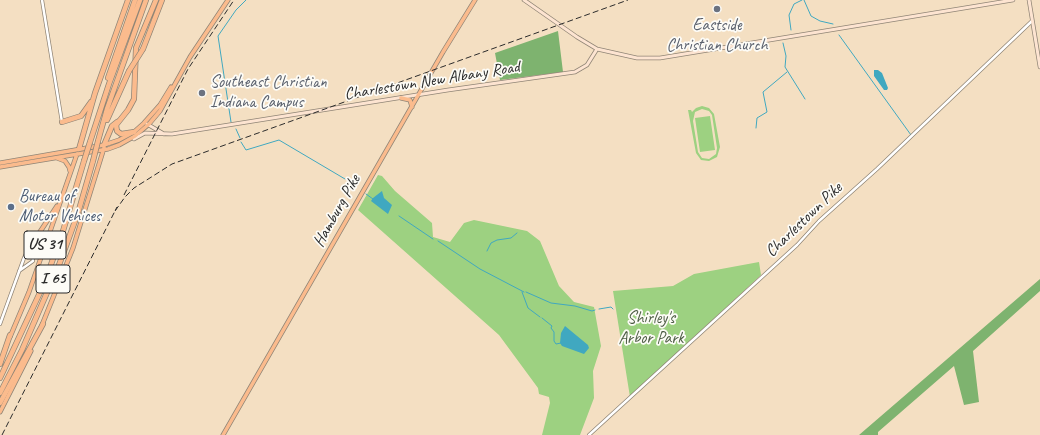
<!DOCTYPE html>
<html>
<head>
<meta charset="utf-8">
<style>
	body { margin:0 }
	canvas { display:block; background:#f4dfc2 }
</style>
</head>
<body>
<canvas width="1040" height="435"></canvas>
<script>
const c = document.querySelector('canvas').getContext('2d');
c.lineJoin = 'round';
function fill(path, color) { c.fillStyle = color; c.fill(path, 'evenodd'); }
const toPath = rows => new Path2D(rows.map(r => 'M' + r).join(''));
function trace(path, color, width, dash) { c.strokeStyle = color; c.lineWidth = width; c.lineCap = dash ? 'butt' : 'round'; c.setLineDash(dash || []); c.stroke(path); }
function write(font, color, halo, rows, align = 'center') {
  c.font = font + ' Caveat,sans-serif'; c.lineWidth = 3.5; c.setLineDash([]); c.textBaseline = 'middle'; c.strokeStyle = halo; c.fillStyle = color; for (const [text, x, y, turn = 0] of rows) {
    c.save(); c.translate(x, y); c.rotate((+turn || 0) * Math.PI / 180); c.textAlign = isNaN(turn) ? turn : align; if (halo) c.strokeText(text, 0, 0); c.fillText(text, 0, 0); c.restore();
  }
}
fill(toPath([
	[702,106,709,108,714,114,720,147,717,157,709,161,701,160,696,153,688,110,691,110,692,112,696,108],
	[702,109,709,111,712,115,717,148,716,154,709,159,702,158,698,152,693,121,695,112],
	[710,116,715,150,700,152,695,118],
	[378,175,382,176,395,191,432,223,433,237,450,242,464,223,474,220,527,231,540,241,559,286,574,302,594,307,601,346,593,371,594,398,580,435,542,435,550,403,549,397,539,394,538,388,499,335,358,210],
	[759,262,761,275,630,397,613,291,673,286,694,274]
]), '#9dd181');
fill(toPath([
	[558,31,563,72,500,80,495,53],
	[1040,279,1040,291,973,351,979,402,964,405,954,366,878,432,878,435,859,435]
]), '#7eb36f');
fill(toPath([
	[874,70,878,70,882,73,888,88,887,90,884,90,874,76],
	[382,191,384,198,392,205,388,214,371,201,373,198],
	[565,326,588,345,589,348,584,354,562,346,560,343,561,333]
]), '#40a8c0');
trace(toPath([
	[804,0,811,16,820,21,833,24],
	[791,30,789,15,794,4,802,0],
	[839,35,911,135],
	[783,43,786,56,785,67,805,99],
	[231,122,218,36,236,10,246,0],
	[756,128,757,118,767,112,763,92,787,72],
	[236,129,240,138],
	[241,142,246,150,279,140,345,179],
	[366,194,373,199],
	[399,216,433,239],
	[438,241,480,269,524,292],
	[487,251,491,243,497,240,511,238,517,233],
	[522,292,528,308,540,317],
	[526,292,551,303,575,306,592,311,595,310],
	[599,309,611,307,613,309],
	[542,318,552,326,551,328,554,332,554,341,556,344,561,343]
]), '#40a8c0', 1);
const tertiary = toPath([
	[42,0,62,122],
	[0,324,24,258,28,250,32,254,33,261,19,271],
	[589,435,797,245,819,221,877,169,1032,21]
]);
const secondary = toPath([
	[524,0,577,37,597,49,637,58,660,58,1013,0],
	[1029,0,1040,67],
	[147,124,164,134],
	[134,139,145,133,172,134,448,90,575,72,587,65,597,49]
]);
const primary = toPath([
	[401,98,410,100,412,107],
	[57,158,65,161,69,167,70,171],
	[0,163,104,145,119,140,134,132,144,123,160,105,171,87],
	[0,167,108,149,119,145,135,136,149,124,160,111,190,57,228,0],
	[28,250,57,206],
	[42,325,73,248,104,148],
	[10,337,29,292,77,154],
	[0,412,31,351],
	[223,435,443,52,475,0]
]);
const motorway = toPath([
	[143,49,162,0],
	[108,78,135,0],
	[107,120,129,71],
	[62,122,81,116,91,102],
	[134,132,121,134,117,131,116,125,128,110,134,99,136,48,156,0],
	[98,141,107,109,146,0],
	[90,142,109,84,140,0],
	[104,145,112,126,117,122],
	[79,149,95,93,128,0],
	[0,364,10,335],
	[0,378,44,284,63,231,84,161],
	[0,393,22,350,59,265,78,213,93,161],
	[0,403,43,324]
]);
trace(tertiary, '#908576', 4);
trace(secondary, '#908576', 4.5);
trace(primary, '#908576', 5);
trace(motorway, '#908576', 6);
trace(tertiary, '#fff', 2.5);
trace(secondary, '#fde4d1', 3);
trace(primary, '#fbbb8d', 3.5);
trace(motorway, '#fbbb8d', 4.5);
trace(toPath([
	[124,195,188,69,234,0],
	[115,211,125,197,134,188,172,164,628,0],
	[2,435,117,207]
]), '#2b2b2b', 1, [6, 3]);
const motorwayBridge = toPath([
	[129,71,143,49],
	[84,161,90,142],
	[93,161,98,141]
]);
trace(motorwayBridge, '#908576', 6, []);
trace(motorwayBridge, '#fbbb8d', 4.5);
for (const [x, y, r, color] of [
	[717,9,4,"#6b7280"],
	[202,93,4,"#6b7280"],
	[11,207,4,"#5c6f8a"]
]) { const dot = new Path2D(); dot.arc(x, y, r, 0, 2 * Math.PI); c.fillStyle = color; c.fill(dot); trace(dot, '#fdfcf7', 1.5); }
for (const [x, y, w] of [
	[45,245,42],
	[53,279,34]
]) { const box = new Path2D(); box.roundRect(x - w / 2, y - 14, w, 28, 3); c.fillStyle = '#fdfcf7'; c.fill(box); trace(box, '#2b2b2b', 1); }
write('bold 16px', '#2b2b2b', null, [
	["US 31",45,245],
	["I 65",53,279]
]);
write('17px', '#5b616d', '#fdfcf7', [
	["Eastside",717,26],
	["Christian Church",717,46],
	["Southeast Christian",210,83,"left"],
	["Indiana Campus",210,103,"left"]
]);
write('17px', '#2b2b2b', '#fdfcf7', [
	["Charlestown New Albany Road",432,81,-9],
	["Hamburg Pike",337,211,-61],
	["Charlestown Pike",804,220,-44]
]);
write('17px', '#4e5e75', '#fdfcf7', [
	["Bureau of",19,197],
	["Motor Vehices",19,217]
], 'left');
write('17px', '#4d5d45', '#fdfcf7', [
	["Shirley's",651,319],
	["Arbor Park",651,339]
]);
</script>
</body>
</html>
